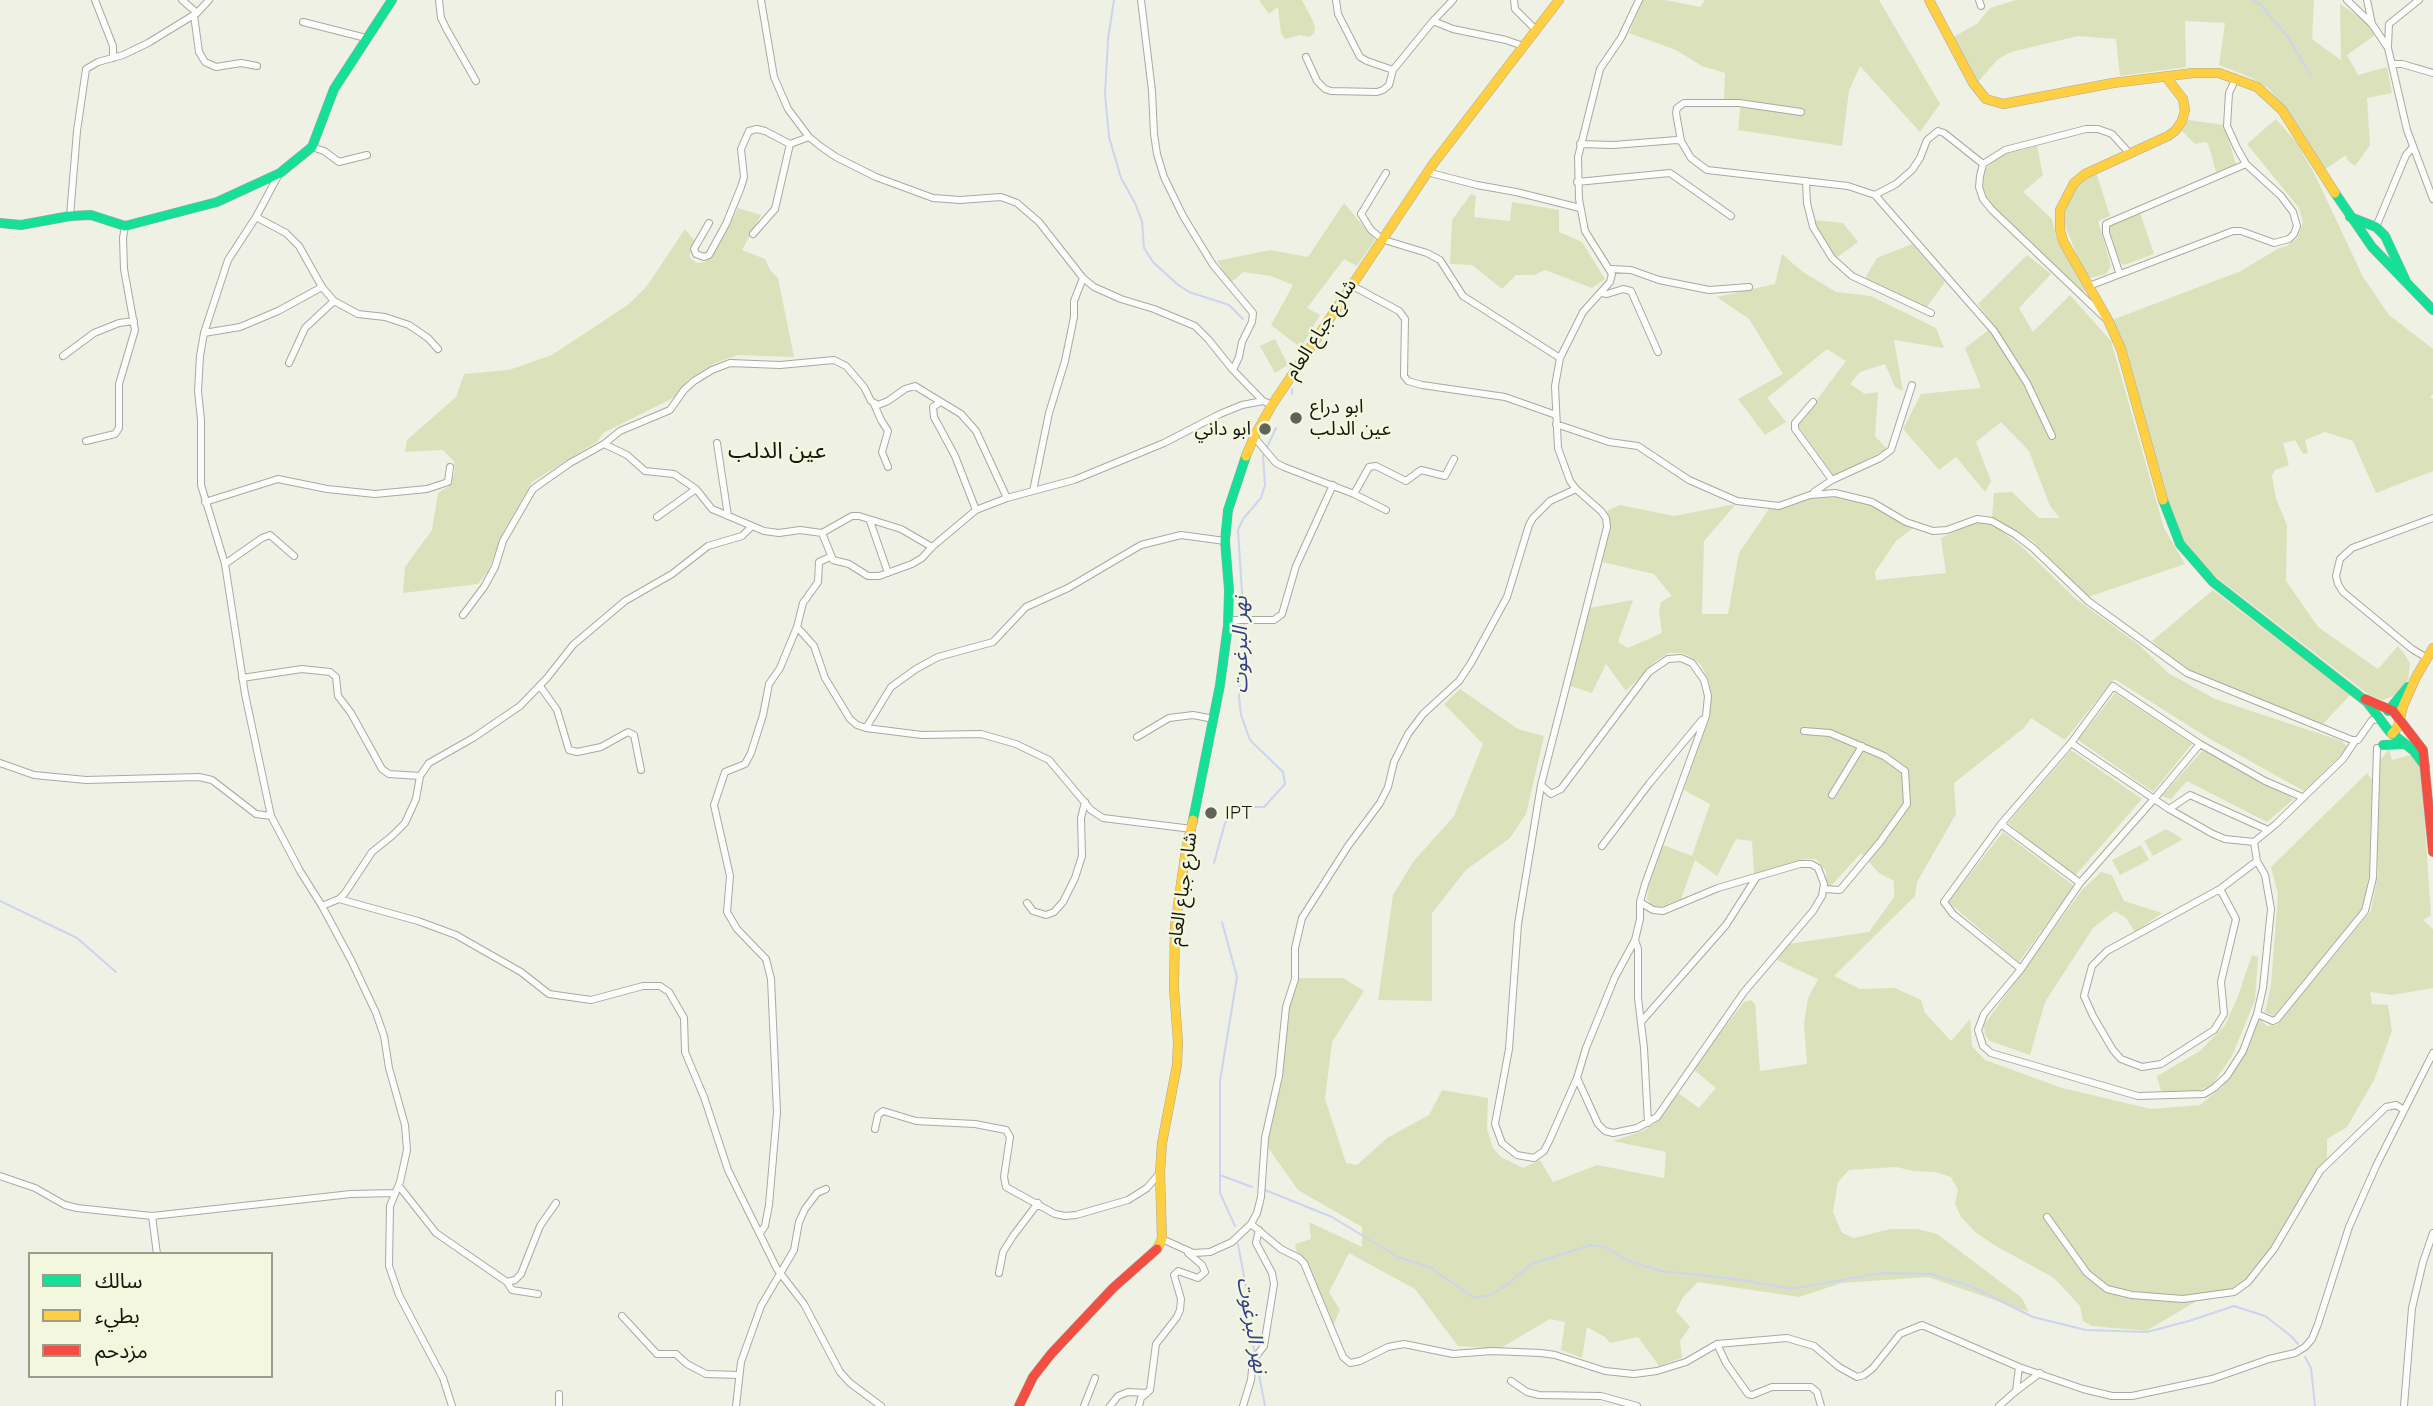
<!DOCTYPE html>
<html>
<head>
<meta charset="utf-8">
<style>
	body { margin:0 }
	#map { position:relative; width:2433px; height:1406px; overflow:hidden; background:#eef1e4; font-family:Quicksand,"Noto Sans Arabic",sans-serif }
	canvas { display:block }
	.legend { position:absolute; left:28px; top:1252px; width:245px; height:126px; box-sizing:border-box; background:#f2f7de; border:2px solid #9a9d8b; margin:0; padding:9px 12px; list-style:none; font-size:21px; color:#15170e }
	.legend li { display:flex; align-items:center; gap:14px; height:35px }
	.legend b { width:35px; border:2px solid #9a9d8b }
</style>
</head>
<body>
<div id="map">
<canvas width="2433" height="1406"></canvas>
<ul class="legend">
<li><b style="height:9px;background:#16e098"></b>سالك</li>
<li><b style="height:9px;background:#ffcf43"></b>بطيء</li>
<li><b style="height:9px;background:#f24e42"></b>مزدحم</li>
</ul>
</div>
<script>
const c = document.querySelector('canvas').getContext('2d');
c.lineJoin = 'round';
function fill(path, color) { c.fillStyle = color; c.fill(path, 'evenodd'); }
const toPath = rows => new Path2D(rows.map(r => 'M' + r).join(''));
function trace(path, color, width, dash) { c.strokeStyle = color; c.lineWidth = width; c.lineCap = dash ? 'butt' : 'round'; c.setLineDash(dash || []); c.stroke(path); }
function write(font, color, halo, rows, align = 'center') {
  c.font = font + ' Quicksand,"Noto Sans Arabic",sans-serif'; c.lineWidth = 5; c.setLineDash([]); c.textBaseline = 'middle'; c.strokeStyle = halo; c.fillStyle = color; for (const [text, x, y, turn = 0] of rows) {
    c.save(); c.translate(x, y); c.rotate((+turn || 0) * Math.PI / 180); c.textAlign = isNaN(turn) ? turn : align; if (halo) c.strokeText(text, 0, 0); c.fillText(text, 0, 0); c.restore();
  }
}
fill(toPath([
	[1259,0,1302,0,1313,21,1315,28,1314,33,1310,37,1300,35,1285,39,1281,33,1278,7,1269,14],
	[1643,0,1665,0,1700,7,1705,0,1879,0,1940,104,1920,132,1860,66,1849,91,1842,146,1738,130,1741,99,1724,99,1725,73,1702,66,1676,50,1629,33],
	[2016,0,2314,0,2312,39,2341,60,2340,4,2365,21,2375,35,2347,55,2358,75,2387,67,2392,93,2367,98,2370,145,2355,166,2348,161,2346,155,2324,170,2286,109,2269,89,2252,78,2219,65,2225,23,2185,21,2186,67,2120,76,2116,39,2078,36,2011,52,1998,59,1977,83,1953,37,1977,24,1990,8],
	[2276,119,2297,143,2315,175,2363,277,2389,315,2433,349,2433,394,2430,397,2433,399,2433,471,2376,493,2353,441,2325,432,2305,440,2308,453,2303,454,2295,440,2283,443,2289,465,2275,470,2272,476,2276,499,2287,525,2286,581,2318,627,2378,669,2398,646,2407,658,2410,664,2408,680,2398,694,2383,700,2369,695,2202,566,2188,552,2170,514,2112,320,2241,271,2279,248,2287,246,2298,237,2303,222,2299,208,2247,144],
	[2188,120,2224,125,2236,164,2216,172,2208,143,2204,142,2195,144,2182,131],
	[2037,146,2043,175,2023,192,2052,219,2056,236,2085,290,2082,293,1991,205,1984,195,1983,183,1985,169,1991,164,2001,155],
	[2096,172,2110,216,2098,221,2111,266,2106,274,2091,278,2083,270,2064,223,2064,214,2072,192,2078,185],
	[1471,194,1476,196,1474,217,1510,221,1512,202,1559,210,1559,232,1582,242,1605,279,1592,288,1545,270,1534,275,1516,275,1502,289,1472,265,1450,264,1452,220],
	[1344,203,1375,240,1357,266,1344,259,1307,308,1320,315,1301,348,1271,325,1293,285,1271,276,1243,272,1231,283,1217,261,1270,250,1308,257],
	[738,208,761,215,742,250,765,259,770,270,778,278,794,357,738,355,715,363,689,379,673,398,603,433,598,441,532,482,504,531,488,571,478,584,403,593,405,567,432,530,438,493,449,486,455,472,454,461,443,450,405,452,407,440,456,397,464,374,509,370,552,355,629,304,647,286,685,229,695,241,689,256,692,260,698,263,705,262,712,257],
	[2140,213,2154,254,2124,265,2116,260,2107,229,2111,224],
	[1813,220,1843,223,1858,242,1835,259,1821,239],
	[1912,244,1945,282,1926,308,1865,278,1877,258],
	[1782,254,1803,272,1836,292,1871,296,1936,328,1944,348,1894,340,1903,391,1895,387,1885,364,1860,372,1850,384,1865,394,1878,392,1875,436,1887,449,1834,476,1798,425,1846,361,1827,349,1767,398,1786,422,1765,435,1738,399,1783,374,1749,319,1717,297,1775,284],
	[2027,255,2051,274,2019,308,2033,332,2070,295,2111,341,2164,528,2185,564,2088,597,2033,541,1992,517,1994,493,2012,492,2039,518,2060,518,2050,506,2029,451,2001,422,1976,442,1991,481,1985,492,1956,457,1939,470,1903,429,1921,394,1981,388,1965,348,1994,326,1978,304],
	[1275,339,1288,365,1275,373,1260,346],
	[1839,495,1871,504,1913,528,1896,541,1875,572,1876,580,1946,573,1941,538,1974,523,1984,521,1996,527,2021,546,2075,598,2139,645,2168,673,2215,699,2342,741,2348,748,2304,791,2205,736,2116,680,2113,680,2065,740,2031,718,2024,728,1954,783,1956,814,1917,882,1915,896,1834,976,1860,989,1895,988,1921,1000,1925,1013,1951,1041,1970,1019,1972,1046,1985,1060,2062,1088,2151,1109,2200,1105,2222,1087,2232,1075,2250,1045,2259,1018,2267,1026,2276,1025,2371,911,2378,874,2377,830,2380,760,2389,749,2392,760,2410,755,2414,756,2421,768,2431,915,2423,920,2433,929,2433,988,2392,995,2370,992,2372,1004,2388,1005,2392,1031,2374,1080,2347,1127,2327,1139,2327,1162,2269,1256,2237,1289,2212,1292,2146,1331,2092,1326,2083,1321,2080,1306,2054,1278,1996,1246,1975,1232,1961,1217,1955,1204,1958,1190,1951,1177,1935,1172,1914,1171,1896,1167,1849,1170,1838,1182,1833,1212,1842,1233,1854,1238,1890,1229,1917,1229,1937,1234,2022,1298,2029,1312,1928,1277,1842,1283,1799,1297,1698,1282,1683,1297,1676,1311,1690,1327,1680,1341,1682,1358,1659,1366,1638,1337,1610,1343,1605,1337,1587,1327,1582,1358,1561,1350,1565,1322,1550,1319,1499,1349,1458,1346,1415,1289,1349,1253,1329,1292,1340,1310,1334,1324,1307,1265,1297,1254,1295,1244,1311,1239,1309,1222,1362,1247,1362,1227,1298,1190,1267,1146,1281,1085,1289,1003,1299,978,1343,978,1364,991,1332,1042,1325,1099,1346,1163,1357,1165,1387,1138,1429,1115,1442,1090,1488,1098,1487,1129,1493,1148,1501,1157,1523,1168,1540,1160,1553,1182,1597,1165,1664,1178,1666,1152,1613,1141,1643,1131,1654,1124,1677,1092,1699,1108,1716,1088,1693,1069,1744,1002,1751,1000,1755,1004,1760,1071,1807,1064,1804,1023,1808,998,1818,979,1777,960,1788,944,1869,932,1894,897,1894,881,1879,873,1861,853,1831,886,1827,885,1826,871,1816,859,1805,859,1754,874,1752,841,1736,839,1717,876,1695,860,1681,899,1655,909,1647,899,1649,885,1663,845,1692,856,1710,804,1684,790,1710,716,1710,683,1701,665,1691,657,1682,653,1669,653,1656,661,1626,691,1606,664,1592,693,1570,686,1589,608,1633,600,1618,642,1628,648,1662,633,1659,612,1661,602,1672,596,1654,574,1602,562,1609,534,1610,523,1607,511,1620,505,1674,516,1736,504,1704,541,1702,614,1728,614,1739,553,1769,509,1781,509,1812,497],
	[2213,590,2350,695,2323,724,2190,672,2175,662,2152,641],
	[1460,689,1518,729,1544,736,1526,814,1510,838,1466,870,1432,913,1432,1001,1378,1000,1393,895,1413,862,1454,816,1483,744,1444,704],
	[2115,693,2192,744,2153,792,2078,740],
	[2071,750,2142,799,2074,877,2008,823],
	[2203,750,2294,799,2267,822,2187,781,2171,799,2162,796],
	[2367,773,2372,780,2369,874,2363,911,2274,1016,2265,1012,2271,986,2278,894,2271,867],
	[2166,829,2183,839,2153,856,2144,841],
	[2003,832,2074,886,2019,962,1948,902],
	[2141,845,2149,860,2120,875,2112,860],
	[2101,872,2112,875,2124,901,2162,913,2135,932,2126,918,2115,911,2093,928,2045,1002,2030,1055,1990,1041,1985,1035,1984,1025,2082,890],
	[2252,955,2258,957,2255,1000,2232,1056,2212,1085,2195,1092,2161,1091,2157,1076,2200,1051,2225,1025,2238,996]
]), '#dbe2bb');
trace(toPath([
	[1114,0,1108,39,1105,94,1109,137,1121,178,1135,203,1142,221,1144,248,1153,262,1177,284,1189,292,1229,305,1243,319],
	[2253,0,2261,5,2288,37,2311,76],
	[1292,389,1292,394],
	[1267,447,1276,428],
	[1214,863,1225,823,1235,811,1250,807,1264,807,1285,784,1283,772,1250,740,1241,715,1239,697,1244,624,1238,530,1243,519,1261,498,1265,485,1263,456,1265,452],
	[0,901,77,938,116,972],
	[1222,922,1237,977,1220,1081,1220,1193,1235,1226],
	[1220,1175,1252,1187],
	[1265,1190,1332,1217,1398,1257,1431,1268,1474,1298,1491,1295,1508,1284,1531,1264,1591,1245,1605,1247,1628,1261,1661,1271,1743,1280,1791,1289,1881,1273,1931,1274,1970,1286,2033,1317,2086,1330,2147,1332,2189,1321,2234,1306,2265,1316,2291,1336,2298,1344],
	[1238,1244,1252,1319,1251,1336,1255,1353],
	[2305,1357,2311,1368,2315,1406],
	[1256,1359,1265,1406]
]), '#ccd4ee', 2);
const street = toPath([
	[95,0,113,46,113,58],
	[182,0,197,13],
	[439,0,441,18,447,30,476,81],
	[761,0,774,77,788,109,809,137,820,146,836,157,876,177,933,198,960,200,1001,197,1017,203,1039,222,1083,278,1094,287,1121,299,1154,309,1195,326,1208,339,1233,370,1263,401,1272,405],
	[1141,0,1152,91,1154,134,1157,154,1164,177,1183,216,1213,265,1253,313,1252,322,1242,342,1239,357,1233,370],
	[1336,0,1338,14,1360,57,1367,61,1393,70,1433,21,1453,0],
	[1514,0,1515,9,1536,30],
	[1979,0,1981,6],
	[2347,0,2372,24,2388,48,2407,130,2433,199],
	[2367,0,2372,24],
	[194,15,199,52,205,62,216,67,241,63,257,66],
	[1433,21,1453,29,1506,40,1523,46],
	[303,22,366,38],
	[2388,46,2389,24,2419,0],
	[1306,57,1317,81,1325,89,1331,91,1377,92,1383,90,1389,85,1393,70],
	[2393,64,2402,64,2433,73],
	[1681,141,1676,113,1677,108,1684,103,1739,103,1801,112],
	[1580,144,1613,145,1677,140,1681,141,1691,158,1707,170,1848,186,1875,195,1896,184,1912,170,1920,158,1927,140,1938,131,1944,133,1983,164],
	[312,147,324,151,339,162,367,155],
	[1427,172,1477,185,1516,192,1580,208],
	[279,174,256,217,228,260,204,333,200,356,198,391,201,420,201,485,225,564,245,694,271,816,300,871,322,906,351,960,376,1013,384,1036,389,1068,405,1125,407,1150,400,1182,390,1206,389,1266,399,1295,443,1378,452,1406],
	[1806,181,1807,203,1813,227,1832,258,1852,276,1931,313],
	[1577,182,1670,173,1731,216],
	[1875,195,1994,331,2027,383,2052,436],
	[70,216,77,131,86,69,98,62,123,55,148,43,197,13,209,0],
	[256,217,286,233,299,246,322,287,334,301,358,314,385,317,409,325,428,338,438,349],
	[709,223,694,249,696,254,704,257,709,255,726,224,741,187,744,177,741,149,749,131,757,129,765,131,790,144,809,137],
	[2376,227,2406,155,2413,147],
	[753,234,775,209,790,144],
	[1381,239,1427,253,1440,260,1463,296,1560,358],
	[1382,239,1371,230,1361,214,1386,173],
	[1611,269,1631,270,1659,280,1709,290,1749,287],
	[2119,272,2106,233,2106,224,2246,164],
	[1351,285,1399,311,1405,319,1404,376,1408,381,1422,385,1505,397,1556,415],
	[2089,286,2233,231,2241,231,2274,243,2289,239,2294,234,2297,226,2293,212,2281,196,2246,164,2237,148,2227,126,2229,93,2236,78],
	[1601,293,1607,294,1623,289,1631,291,1658,352],
	[2104,317,1992,210,1983,199,1979,187,1980,176,1983,164,2005,150,2086,129,2098,129,2112,134,2130,154],
	[204,333,240,327,278,311,322,287],
	[63,356,94,333,119,323,134,321],
	[289,363,305,328,334,301],
	[1813,402,1795,423,1795,429,1832,480],
	[939,403,933,407,934,417,955,456,976,510],
	[874,404,881,420,888,431,882,452,888,467],
	[1556,424,1609,442,1638,446,1689,480,1737,501,1779,506,1810,495,1835,493,1872,502,1906,522,1933,531,1947,530,1977,519,1992,521,2016,535,2033,548,2088,601,2187,673,2352,740,2358,740,2372,720,2381,719],
	[1254,437,1276,463,1284,467,1354,494,1386,510],
	[86,441,115,434,119,428,119,384,135,330,124,269,123,238,125,226],
	[717,443,728,516],
	[1033,491,1049,413,1065,361,1074,317,1074,301,1083,278],
	[1814,492,1832,480,1880,458,1891,450,1912,385],
	[1354,494,1369,467,1376,466,1406,481,1421,470,1445,476,1454,459],
	[205,502,278,479,327,489,375,494,427,489,448,482,450,467],
	[657,517,696,489],
	[870,521,888,573],
	[822,533,833,560,849,564,868,576,879,576,912,564,922,558,932,547,976,510,1007,498,1074,480,1164,443,1220,414,1242,405,1263,401],
	[932,547,901,529,859,516,852,516,822,533,800,530,779,533,764,531,712,509,696,489,674,474,645,471,627,455,604,444,620,431,670,410,684,390,694,381,712,370,730,363,780,365,834,360,846,366,864,387,871,401,878,405,888,401,905,389,915,386,961,414,976,431,1007,498],
	[225,564,262,538,270,535,294,556],
	[463,615,484,587,495,567,503,541,533,489,570,463,604,444],
	[1228,620,1274,620,1282,614,1296,566,1333,485],
	[797,627,814,646,825,678,850,719,857,725,866,728,891,687,916,669,938,657,993,642,1026,607,1068,588,1141,545,1181,535,1225,541],
	[2427,658,2412,649,2343,592,2338,584,2336,576,2340,559,2352,548,2433,518],
	[242,678,302,669,330,672,336,677,338,696,351,713,382,769,389,774,420,776],
	[540,686,557,710,569,750,577,752,601,747,628,732,634,735,641,770],
	[866,728,922,735,981,734,1016,744,1049,760,1091,810,1103,818,1192,829],
	[1804,731,1830,733,1884,756,1905,771,1907,804,1880,842,1840,890,1824,889],
	[1137,737,1169,718,1193,715,1214,719],
	[2071,743,2169,809,2213,834,2225,839,2254,842,2276,824,2343,759,2355,741],
	[2200,744,2154,799,2080,883,2021,969,1984,1014,1978,1030,1983,1046,1991,1053,2138,1096,2204,1094,2214,1088,2227,1076,2243,1051,2257,1014,2263,988,2271,909,2265,875,2257,861,2220,889,2107,951,2092,966,2084,996,2093,1016,2113,1050,2121,1059,2142,1067,2161,1064,2214,1030,2224,1014,2221,982,2236,919,2220,889],
	[0,763,34,775,86,780,199,777,212,780,256,814,271,816],
	[1541,785,1518,924,1509,1049,1495,1124,1502,1143,1517,1155,1534,1158,1544,1151,1550,1139,1577,1078,1586,1048,1615,977,1635,940,1640,919,1640,902],
	[1832,795,1862,746],
	[2169,809,2190,795,2268,830],
	[2001,824,2080,883],
	[2254,842,2257,861],
	[1602,846,1649,784,1702,720],
	[339,899,418,921,456,935,521,972,549,994,591,1000,643,986,660,986,669,992,684,1018,685,1052,704,1097,728,1170,777,1269,804,1304,840,1372,850,1383,881,1406],
	[1027,903,1033,911,1046,915,1054,912,1063,902,1075,878,1082,856,1081,818,1085,802],
	[322,906,339,899,345,893,372,852,392,836,405,823,416,799,420,776,429,763,473,738,520,706,547,678,573,645,625,601,672,574,708,546,742,536,751,527],
	[1635,940,1638,949,1638,998,1644,1048,1648,1123],
	[2021,969,1953,914,1944,902,2001,824,2071,743,2113,686,2200,744,2265,781,2302,797],
	[2257,1014,2273,1021,2277,1019,2365,911,2373,878,2377,748],
	[1641,1022,1726,925,1756,878],
	[1577,1078,1598,1124,1605,1131,1613,1133,1637,1128,1657,1117,1744,992,1813,911,1822,896,1824,884,1818,868,1811,864,1800,864,1718,888,1663,911,1653,910,1640,902,1645,884,1706,716,1708,696,1704,680,1692,663,1681,658,1668,659,1649,672,1561,789,1551,794,1541,785,1607,527,1606,518,1601,511,1576,489,1570,481,1558,448,1555,386,1560,358,1583,312,1610,282,1612,274,1585,231,1579,199,1578,157,1600,69,1621,38,1639,0],
	[875,1129,878,1115,883,1111,916,1121,975,1124,1006,1130,1010,1137,1004,1177,1006,1187,1055,1214,1065,1216,1076,1215,1128,1200,1147,1188,1159,1174],
	[0,1176,35,1188,65,1205,77,1208,152,1216,351,1194,395,1193],
	[399,1186,436,1233,507,1282,515,1280,521,1274,540,1226,556,1203],
	[152,1216,157,1254],
	[2047,1217,2087,1273,2107,1289,2132,1295,2183,1299,2234,1292,2248,1282,2274,1249,2320,1171,2386,1107,2396,1105,2404,1110],
	[1251,1224,1281,1249,1299,1258,1304,1263,1343,1357,1350,1363,1360,1361,1388,1347,1404,1344,1453,1354,1492,1351,1541,1353,1555,1355,1605,1371,1634,1374,1657,1371,1686,1362,1717,1344,1787,1338,1814,1346,1839,1367,1857,1377,1864,1375,1873,1368,1900,1334,1922,1325,2019,1367,2083,1389,2112,1396,2132,1396,2212,1379,2269,1359,2295,1353,2305,1347,2312,1339,2318,1324,2349,1227,2377,1164,2433,1053],
	[760,1233,765,1226,769,1205,777,1112,771,979,766,959,737,929,727,912,730,876,714,805,725,772,745,764,751,753,763,715,769,684,780,668,797,627,803,603,818,582,819,562,830,557],
	[1162,1239,1193,1253,1210,1252,1232,1242,1251,1224,1257,1213,1261,1197,1265,1138,1279,1076,1286,1007,1295,979,1295,948,1302,918,1348,846,1380,803,1388,787,1394,762,1408,734,1423,714,1459,681,1471,663,1507,597,1529,525,1533,518,1550,501,1576,489],
	[999,1273,1003,1252,1013,1236,1038,1203],
	[507,1282,512,1290,538,1294],
	[622,1316,657,1354,676,1354,687,1364,706,1374,738,1375],
	[1717,1344,1726,1363,1748,1394,1752,1395,1772,1387,1811,1387,1817,1392,1821,1406],
	[1511,1381,1527,1392,1539,1395,1601,1396,1637,1406],
	[2016,1391,2040,1373],
	[559,1394,559,1406],
	[736,1406,741,1362,761,1306,794,1250,799,1222,805,1209,817,1193,826,1189],
	[1084,1406,1095,1378],
	[1110,1406,1118,1396,1128,1392,1147,1393],
	[1139,1406,1141,1398,1150,1390,1156,1344,1177,1317,1180,1310,1181,1299,1174,1275,1178,1271,1198,1278,1205,1272,1202,1265,1188,1253],
	[1243,1406,1251,1380,1253,1360,1264,1346,1274,1284,1272,1273,1256,1243,1259,1230],
	[1999,1406,2016,1391,2019,1367],
	[2404,1406,2412,1308,2423,1262,2433,1233]
]);
const fast = toPath([
	[2335,193,2372,247,2433,310],
	[2350,217,2376,227,2385,236,2405,279],
	[0,223,21,225,70,216,91,215,125,226,217,202,280,173,312,147,334,89,392,0],
	[2163,500,2180,544,2213,582,2367,702,2389,731,2414,751,2425,766],
	[2388,711,2408,687],
	[2383,745,2405,744],
	[1193,820,1220,685,1228,625,1229,590,1225,541,1228,510,1246,456]
]);
const slow = toPath([
	[1929,0,1973,83,1986,99,2003,104,2113,83,2193,73,2219,73,2257,87,2282,110,2335,193],
	[1246,456,1254,437,1272,405,1433,164,1559,0],
	[2163,500,2121,349,2108,320,2063,241,2060,230,2060,210,2074,183,2085,174,2168,136,2176,130,2182,121,2185,110,2183,99,2166,77],
	[2392,734,2398,727,2403,706,2416,677,2433,648],
	[1157,1249,1162,1239,1160,1173,1162,1143,1177,1065,1178,1042,1174,988,1175,926,1186,849,1193,820]
]);
const jam = toPath([
	[2365,699,2393,711,2423,750,2433,852],
	[1019,1406,1033,1377,1051,1354,1113,1288,1157,1249]
]);
trace(street, '#a8aaa0', 8);
trace(fast, '#a8aaa0', 10);
trace(slow, '#a8aaa0', 10);
trace(jam, '#a8aaa0', 10);
trace(street, '#fcfdfb', 6);
trace(fast, '#16e098', 9);
trace(slow, '#ffcf43', 9);
trace(jam, '#f24e42', 9);
for (const [x, y, r, color] of [
	[1296,418,7,"#616359"],
	[1265,429,7,"#616359"],
	[1211,813,7,"#616359"]
]) { const dot = new Path2D(); dot.arc(x, y, r, 0, 2 * Math.PI); c.fillStyle = color; c.fill(dot); trace(dot, '#f2f7de', 2.5); }
write('19px', '#15170e', '#f2f7de', [
	["شارع جباع العام",1321,329,-57],
	["شارع جباع العام",1183,889,-82]
]);
write('19px', '#15170e', '#f2f7de', [
	["ابو دراع",1310,407],
	["عين الدلب",1310,429],
	["ابو داني",1251,429,"right"],
	["IPT",1225,813]
], 'left');
write('italic 21px', '#353f8e', '#f2f7de', [
	["نهر البرغوت",1241,645,-90],
	["نهر البرغوت",1252,1325,80]
]);
write('23px', '#15170e', '#f2f7de', [
	["عين الدلب",777,451]
]);
</script>
</body>
</html>
